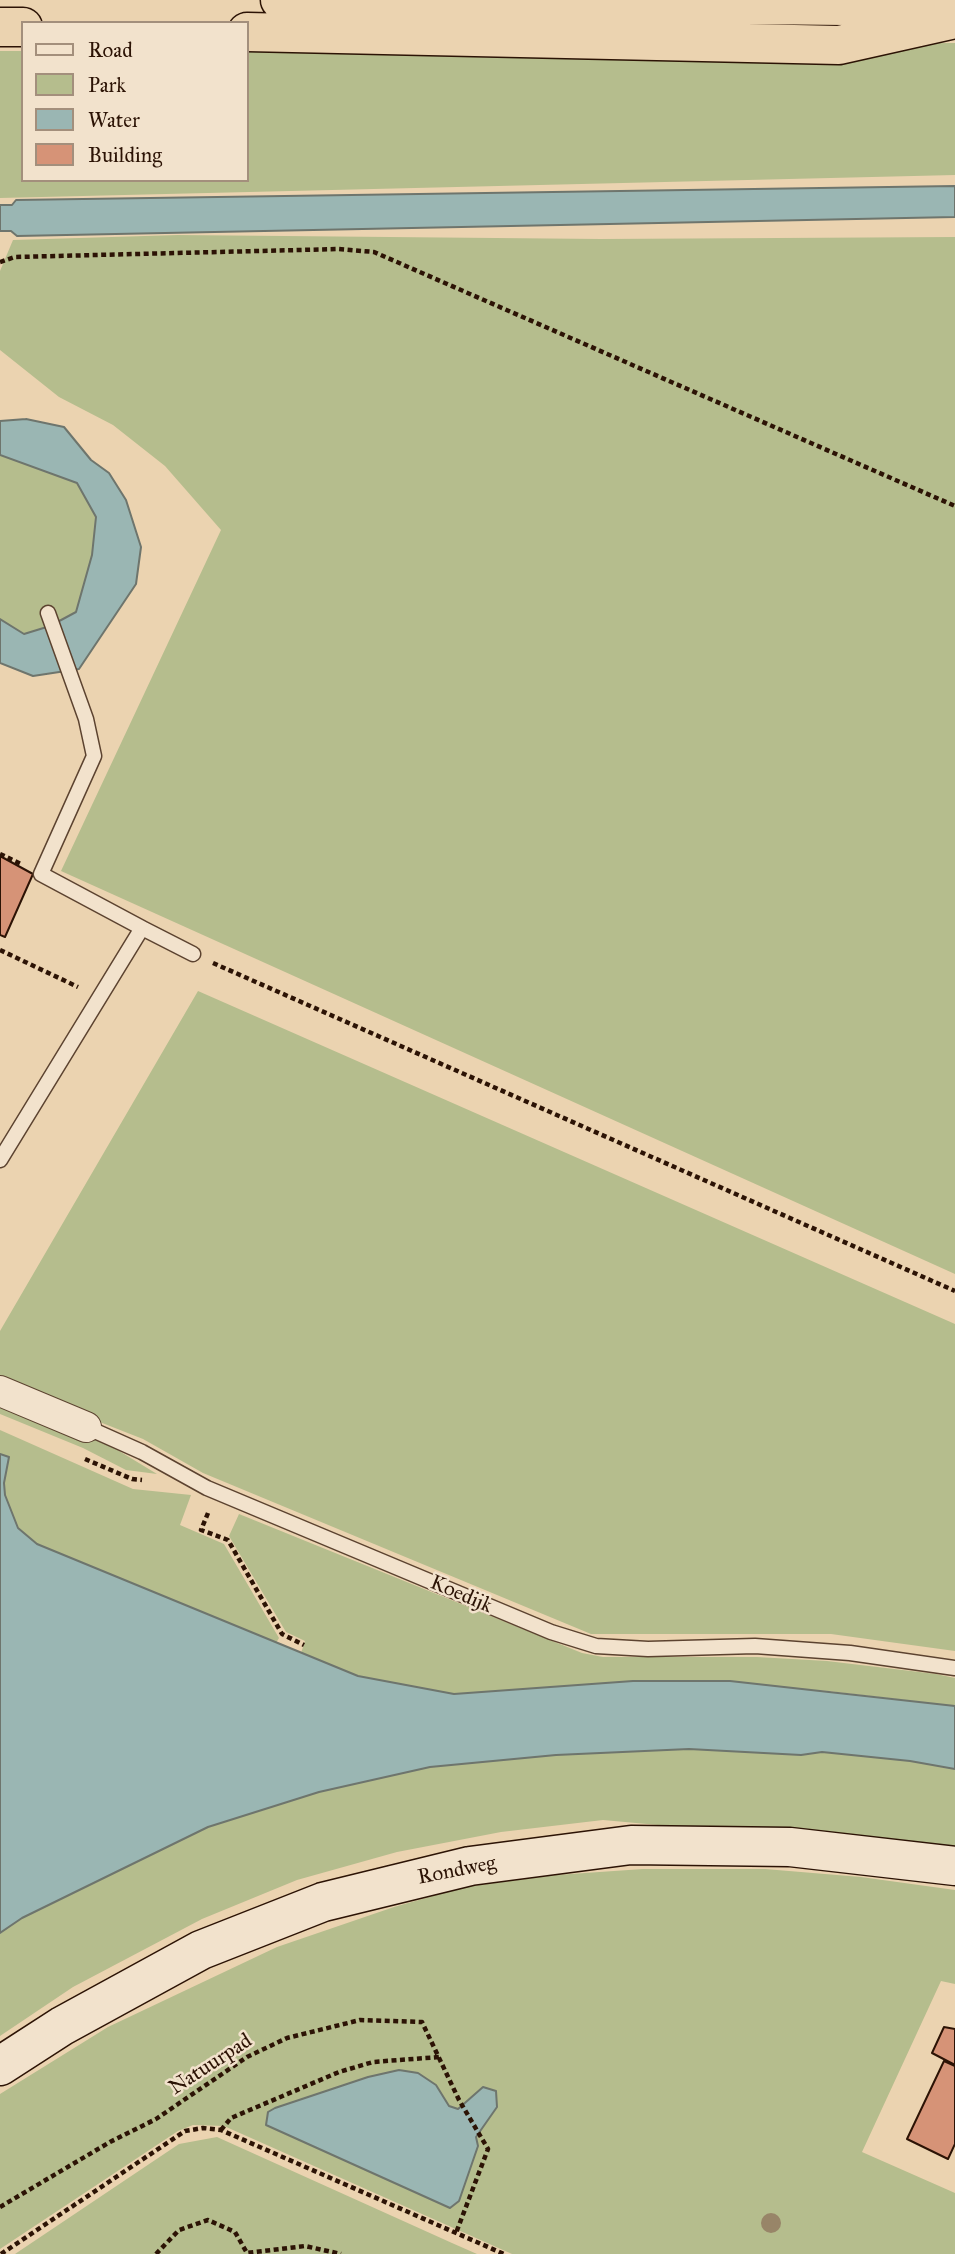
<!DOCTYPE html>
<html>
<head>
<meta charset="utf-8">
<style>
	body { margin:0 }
	#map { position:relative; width:955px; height:2254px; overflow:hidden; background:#ebd3b0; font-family:"IM FELL Great Primer",serif }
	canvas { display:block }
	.legend { position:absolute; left:21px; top:21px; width:228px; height:161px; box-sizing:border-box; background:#f2e2cc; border:2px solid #a38f7c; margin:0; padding:9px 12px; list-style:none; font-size:21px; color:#2c1305 }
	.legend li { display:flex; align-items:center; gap:14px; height:35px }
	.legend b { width:35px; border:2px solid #a38f7c }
</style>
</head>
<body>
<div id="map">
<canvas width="955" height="2254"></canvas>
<ul class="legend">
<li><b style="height:9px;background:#f2e2cc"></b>Road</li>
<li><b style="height:19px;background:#b5bd8d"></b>Park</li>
<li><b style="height:19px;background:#9ab6b3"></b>Water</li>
<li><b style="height:19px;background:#d69377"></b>Building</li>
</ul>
</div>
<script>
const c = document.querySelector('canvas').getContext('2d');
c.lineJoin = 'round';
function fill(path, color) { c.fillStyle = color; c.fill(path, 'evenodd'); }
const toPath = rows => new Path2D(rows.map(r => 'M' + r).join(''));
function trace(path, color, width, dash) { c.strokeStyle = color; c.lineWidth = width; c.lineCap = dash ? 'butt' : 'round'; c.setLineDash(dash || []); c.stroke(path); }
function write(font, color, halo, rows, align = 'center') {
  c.font = font + ' "IM FELL Great Primer",serif'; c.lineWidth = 5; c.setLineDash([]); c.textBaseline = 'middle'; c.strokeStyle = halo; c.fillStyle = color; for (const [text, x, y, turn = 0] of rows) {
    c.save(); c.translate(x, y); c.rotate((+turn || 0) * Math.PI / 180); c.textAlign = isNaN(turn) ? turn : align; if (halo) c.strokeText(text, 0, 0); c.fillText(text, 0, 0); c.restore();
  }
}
fill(toPath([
	[955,43,955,175,0,198,0,51,23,51,23,180,247,180,247,47],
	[178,235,601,239,955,237,955,1274,61,871,221,530,165,466,113,425,59,397,0,350,0,271,13,240],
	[3,454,77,483,96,517,92,555,76,612,50,626,24,634,0,619,0,455],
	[198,991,955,1324,955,1651,831,1634,591,1634,203,1473,143,1439,64,1408,0,1378,0,1331],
	[0,1407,106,1443,157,1474,126,1470,83,1448,0,1414],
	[0,1430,133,1489,191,1495,180,1525,224,1544,279,1638,276,1643,37,1544,18,1528,5,1495,4,1483,9,1457,0,1454],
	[239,1514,582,1653,603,1657,757,1657,827,1661,936,1674,955,1678,955,1706,828,1691,633,1681,454,1694,358,1676,301,1653,305,1641,286,1632,229,1536],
	[689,1749,801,1755,821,1752,910,1761,955,1769,955,1852,603,1820,501,1832,397,1852,297,1880,202,1919,73,1987,0,2036,0,1933,22,1918,208,1827,319,1792,431,1767,556,1755],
	[643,1869,765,1869,861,1877,955,1890,955,1984,941,1981,862,2152,955,2193,955,2254,512,2254,224,2126,193,2125,178,2131,0,2249,0,2094,108,2027,277,1947,394,1907,465,1887,556,1875],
	[418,2073,436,2085,449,2106,458,2109,469,2100,450,2207],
	[217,2137,452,2243,477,2254,15,2254,179,2144]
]), '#b5bd8d');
const water = toPath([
	[955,186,955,217,17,236,11,231,0,231,0,205,12,205,16,200,955,186],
	[26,419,64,427,91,460,109,473,126,500,141,547,136,584,79,669,33,676,0,663,0,619,24,634,50,626,76,612,92,555,96,517,77,483,0,455,0,421,26,419],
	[0,1454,9,1457,4,1483,5,1495,18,1528,37,1544,358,1676,454,1694,633,1681,730,1681,955,1706,955,1769,910,1761,822,1752,801,1755,689,1749,556,1755,430,1767,319,1792,208,1827,22,1918,0,1933,0,1454],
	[399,2070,418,2073,436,2085,449,2106,458,2109,483,2087,496,2091,497,2107,476,2137,478,2146,459,2201,450,2208,266,2125,268,2112,275,2108,368,2077,399,2070]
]);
fill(water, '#9ab6b3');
trace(water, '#6e756d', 2);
const building = toPath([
	[0,856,33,874,5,937,0,935,0,856],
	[944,2027,955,2029,955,2065,932,2053,944,2027],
	[944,2061,955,2066,955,2144,948,2159,907,2139,944,2061]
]);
fill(building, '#d69377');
trace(building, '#2c1305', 2);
const service = toPath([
	[48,613,86,719,94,756,41,874,142,928],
	[0,1160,142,928,193,954],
	[86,1427,142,1452,207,1488,551,1632,596,1646,648,1649,755,1646,850,1653,955,1668]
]);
const minor = toPath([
	[0,1391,86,1427]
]);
const secondary = toPath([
	[0,2066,62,2026,201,1950,323,1902,470,1866,631,1845,790,1847,955,1866]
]);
const motorway = toPath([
	[280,0,940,7],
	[0,27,23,27],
	[247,32,839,45,955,19]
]);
trace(service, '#5c4330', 17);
trace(minor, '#5c4330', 32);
trace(secondary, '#2c1305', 41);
trace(motorway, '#2c1305', 41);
trace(toPath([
	[0,262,15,257,339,249,374,252,955,506],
	[0,854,21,864],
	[0,950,78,987],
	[213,963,955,1291],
	[85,1459,132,1479,142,1480],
	[208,1513,201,1530,228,1540,282,1634,304,1645],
	[221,2130,231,2118,339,2072,373,2062,439,2057],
	[0,2207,110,2142,156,2119,247,2057,287,2038,360,2020,422,2022,459,2100,488,2149,456,2233],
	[1,2254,185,2131,203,2128,221,2130,504,2254],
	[156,2254,179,2230,208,2220,235,2232,247,2253,305,2246,341,2254]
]), '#2c1305', 4.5, [5, 3.5]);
trace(service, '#f2e2cc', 14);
trace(minor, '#f2e2cc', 30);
trace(secondary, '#f2e2cc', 38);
trace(motorway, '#ebd3b0', 38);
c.fillStyle = '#988568';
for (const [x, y] of [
	[771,2223]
]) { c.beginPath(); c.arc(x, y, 10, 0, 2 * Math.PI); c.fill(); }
write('21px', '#2c1305', '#f2e2cc', [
	["Koedijk",461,1595,23],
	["Rondweg",457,1871,-11],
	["Natuurpad",211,2065,-33]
]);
</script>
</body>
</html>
